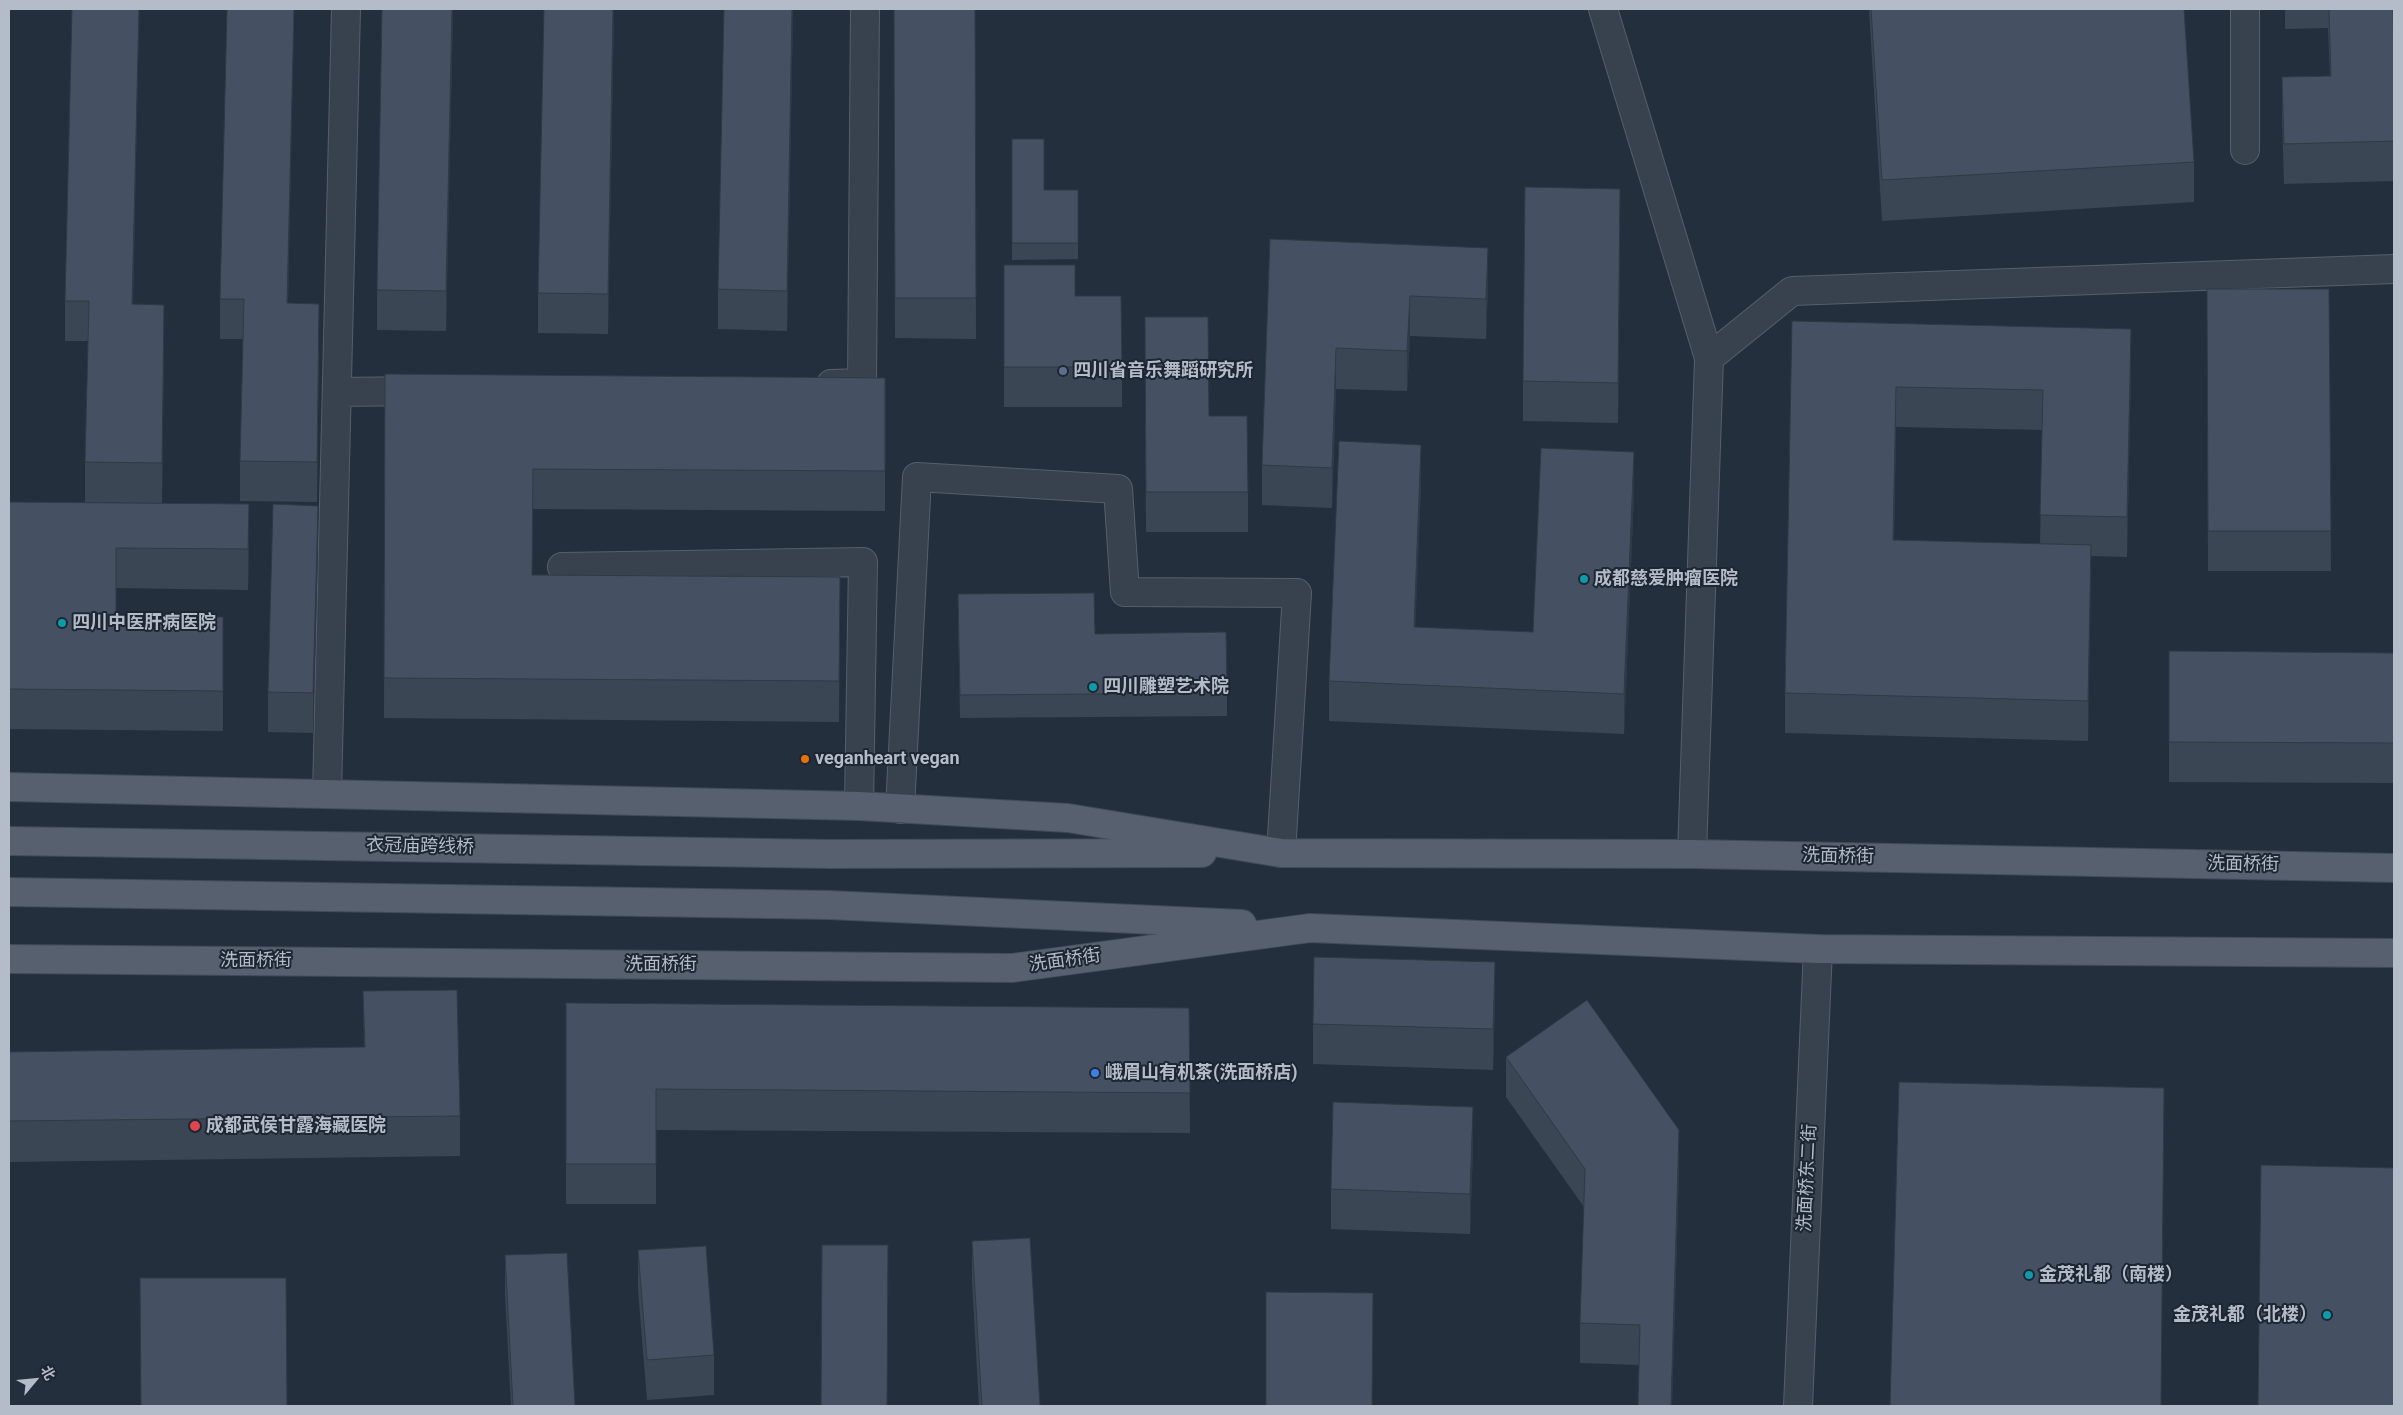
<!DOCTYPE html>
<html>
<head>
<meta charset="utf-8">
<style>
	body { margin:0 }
	#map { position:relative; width:2403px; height:1415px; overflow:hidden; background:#242f3e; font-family:Roboto,"Noto Sans SC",sans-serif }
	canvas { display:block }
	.frame { position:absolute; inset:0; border:10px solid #b4bcc9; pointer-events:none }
	.north { position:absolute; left:10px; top:1355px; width:50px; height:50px; -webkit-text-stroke:4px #1d2633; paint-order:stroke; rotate:62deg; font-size:14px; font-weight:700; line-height:20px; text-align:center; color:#b4bcc9 }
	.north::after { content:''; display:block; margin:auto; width:18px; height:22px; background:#b4bcc9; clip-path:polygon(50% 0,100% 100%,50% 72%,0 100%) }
</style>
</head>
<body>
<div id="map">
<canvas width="2403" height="1415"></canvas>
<div class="frame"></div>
<div class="north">北</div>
</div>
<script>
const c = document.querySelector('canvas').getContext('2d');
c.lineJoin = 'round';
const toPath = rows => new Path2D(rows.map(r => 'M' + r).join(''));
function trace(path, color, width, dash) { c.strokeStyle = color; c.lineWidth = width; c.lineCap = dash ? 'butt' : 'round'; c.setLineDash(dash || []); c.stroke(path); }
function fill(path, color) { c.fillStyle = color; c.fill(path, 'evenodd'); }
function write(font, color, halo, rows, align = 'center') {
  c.font = font + ' Roboto,"Noto Sans SC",sans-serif'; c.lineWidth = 4; c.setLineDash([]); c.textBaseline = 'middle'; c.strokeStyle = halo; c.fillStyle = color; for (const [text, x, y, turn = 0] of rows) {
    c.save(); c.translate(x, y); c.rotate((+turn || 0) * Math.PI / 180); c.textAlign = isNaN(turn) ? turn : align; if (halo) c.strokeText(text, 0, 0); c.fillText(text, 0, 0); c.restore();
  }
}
const minor = toPath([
	[1603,9,1709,358,1692,854],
	[2245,150,2245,9],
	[1709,358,1792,291,2394,269],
	[831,384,862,383,865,9],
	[337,392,423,391],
	[562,567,863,562,859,806],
	[327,794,346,9],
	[900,809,917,477,1118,489,1125,592,1297,593,1281,853],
	[1798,1406,1818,949]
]);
const major = toPath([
	[9,787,859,806,1068,818,1281,853,1692,854,2394,868],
	[9,841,830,854,1202,853],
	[9,892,829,905,1242,924],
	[9,959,1012,968,1310,928,1818,949,2394,953]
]);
trace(minor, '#565f6c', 30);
trace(major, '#414a57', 30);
trace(minor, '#38414e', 28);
trace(major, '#56606e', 28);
fill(toPath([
	[139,9,133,304,164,345,162,503,249,544,248,590,116,588,116,616,223,617,223,731,9,729,9,502,128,503,85,502,85,462,88,341,65,341,65,301],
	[294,9,288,303,319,344,317,502,240,501,240,461,243,339,220,339,220,299],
	[382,9,453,9,446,331,377,330,377,290],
	[614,9,608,334,538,333,538,293],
	[793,9,787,331,718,329,718,289],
	[894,9,975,9,976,339,895,338],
	[1869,9,2184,9,2194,162,2194,202,1882,221],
	[2285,9,2394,9,2394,181,2284,184,2282,117,2282,77,2330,76,2328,28,2285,29],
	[1012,139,1044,190,1078,190,1078,259,1012,260],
	[1620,229,1618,423,1523,421,1523,381],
	[1270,239,1488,288,1486,339,1410,336,1407,391,1336,389,1332,508,1262,505,1262,465],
	[1004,265,1075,296,1122,367,1122,407,1004,407],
	[2207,289,2329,289,2331,571,2208,571],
	[1145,317,1209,416,1248,492,1248,532,1146,532],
	[1792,321,2131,369,2127,557,2091,556,2088,741,1785,733,1785,693],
	[1896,427,2042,430,2040,544,1894,540],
	[385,374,885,378,885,511,533,509,532,575,840,577,839,722,384,718],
	[1421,485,1415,627,1533,632,1634,492,1624,734,1329,721,1329,681],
	[318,546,313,733,268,732,268,692],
	[958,618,1095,634,1227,693,1227,716,960,718],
	[2169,651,2394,653,2394,783,2169,782],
	[363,991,460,1116,460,1156,9,1162,9,1052,364,1047],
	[566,1003,1189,1008,1190,1133,656,1130,656,1204,566,1204],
	[1495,1003,1493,1070,1313,1064,1313,1024],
	[1506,1057,1679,1170,1672,1406,1638,1406,1639,1365,1580,1363,1580,1323,1584,1207,1506,1097],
	[1473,1147,1470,1234,1331,1229,1331,1189],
	[972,1241,1040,1406,979,1406,972,1281],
	[638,1250,714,1355,714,1395,647,1400,638,1290],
	[505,1255,575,1406,511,1406,505,1295]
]), '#3b4654');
fill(toPath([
	[139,9,139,21,132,344,132,304],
	[294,9,294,20,287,343,287,303],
	[452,9,453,9,446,331,446,291],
	[613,9,614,9,608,334,608,294],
	[792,9,793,9,787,331,787,291],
	[1620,189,1620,229,1618,423,1618,383],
	[1488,248,1488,288,1486,339,1486,299],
	[1410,296,1410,336,1407,391,1407,351],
	[319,304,319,344,317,502,317,462],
	[164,305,164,345,162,504,162,463],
	[2131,329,2131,369,2127,557,2127,517],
	[1336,348,1336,389,1332,508,1332,468],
	[1896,387,1896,427,1893,580,1893,540],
	[1421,445,1421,485,1414,667,1414,627],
	[1634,452,1634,492,1624,734,1624,694],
	[249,504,249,544,248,590,248,549],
	[318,506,318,546,313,733,313,693],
	[2091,545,2091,585,2088,741,2088,701],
	[1495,962,1495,1003,1493,1070,1493,1029],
	[1473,1107,1473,1147,1470,1234,1470,1194],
	[1679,1130,1679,1170,1672,1406,1671,1406]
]), '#303945');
const building = toPath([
	[72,9,139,9,132,304,164,305,162,463,85,462,89,301,65,301,72,9],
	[227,9,294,9,287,303,319,304,317,462,240,461,244,299,220,299,227,9],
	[382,9,452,9,446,291,377,290,382,9],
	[544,9,613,9,608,294,538,293,544,9],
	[724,9,792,9,787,291,718,289,724,9],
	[894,9,975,9,976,298,895,298,894,9],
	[1871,9,2184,9,2194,162,1882,180,1871,9],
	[2329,9,2393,9,2394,43,2394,141,2284,144,2282,77,2331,76,2329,9],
	[1012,139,1044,139,1044,190,1078,190,1078,243,1012,243,1012,139],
	[1525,187,1620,189,1618,383,1523,381,1525,187],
	[1270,239,1488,248,1486,299,1410,296,1407,351,1336,348,1332,468,1262,465,1270,239],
	[1004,265,1075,265,1075,296,1121,296,1122,367,1004,367,1004,265],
	[2207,289,2329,289,2331,531,2208,531,2207,289],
	[1145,317,1208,317,1209,416,1247,416,1248,492,1146,492,1145,317],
	[1792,321,2131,329,2127,517,2040,515,2043,390,1896,387,1893,540,2091,545,2088,701,1785,693,1792,321],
	[385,374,885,378,885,471,533,469,532,575,840,577,839,681,384,678,385,374],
	[1339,441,1421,445,1414,627,1533,632,1541,448,1634,452,1624,694,1329,681,1339,441],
	[9,502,249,504,248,549,116,548,116,616,223,617,223,691,9,689,9,502],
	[273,504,318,506,313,693,268,692,273,504],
	[1094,593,1095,634,1226,632,1227,693,960,695,958,594,1094,593],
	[2169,651,2394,653,2394,743,2169,742,2169,651],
	[1314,957,1495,962,1493,1029,1313,1024,1314,957],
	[457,990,460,1116,9,1121,9,1052,365,1047,363,991,457,990],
	[1587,1000,1679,1130,1671,1406,1638,1406,1640,1325,1580,1323,1585,1169,1506,1057,1587,1000],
	[566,1003,1189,1008,1190,1093,656,1089,656,1164,566,1164,566,1003],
	[1899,1082,2164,1088,2161,1406,1890,1406,1899,1082],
	[1333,1102,1473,1107,1470,1194,1331,1189,1333,1102],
	[2261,1165,2394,1168,2394,1406,2258,1406,2261,1165],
	[1030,1238,1040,1406,982,1406,972,1241,1030,1238],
	[822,1245,888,1245,887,1406,821,1406,822,1245],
	[706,1246,714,1355,647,1360,638,1250,706,1246],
	[567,1253,575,1406,513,1406,505,1255,567,1253],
	[140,1278,286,1278,287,1406,141,1406,140,1278],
	[1266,1292,1373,1293,1372,1406,1266,1406,1266,1292]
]);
fill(building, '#455162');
trace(building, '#303945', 1);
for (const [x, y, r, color] of [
	[1063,371,5,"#5c6f8a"],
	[1584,579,5,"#0f9aa8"],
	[62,623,5,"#0f9aa8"],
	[1093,687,5,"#0f9aa8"],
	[805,759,5,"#e8710a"],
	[1095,1073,5,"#3f7fe0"],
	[195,1126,6,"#e0444e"],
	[2029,1275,5,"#0f9aa8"],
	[2327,1315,5,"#0f9aa8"]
]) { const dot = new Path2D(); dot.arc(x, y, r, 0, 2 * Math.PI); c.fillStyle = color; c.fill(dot); trace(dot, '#1d2633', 2); }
write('bold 18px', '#b4bcc9', '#1d2633', [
	["四川省音乐舞蹈研究所",1073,371],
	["成都慈爱肿瘤医院",1594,579],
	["四川中医肝病医院",72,623],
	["四川雕塑艺术院",1103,687],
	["veganheart vegan",815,759],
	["峨眉山有机茶(洗面桥店)",1105,1073],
	["成都武侯甘露海藏医院",206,1126],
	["金茂礼都（南楼）",2039,1275],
	["金茂礼都（北楼）",2317,1315,"right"]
], 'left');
write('18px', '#b4bcc9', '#1d2633', [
	["衣冠庙跨线桥",420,847,1],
	["洗面桥街",1838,857,1],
	["洗面桥街",2243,865,1],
	["洗面桥街",256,961],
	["洗面桥街",1065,961,-8],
	["洗面桥街",661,965],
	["洗面桥东二街",1808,1178,-87]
]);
</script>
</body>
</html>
